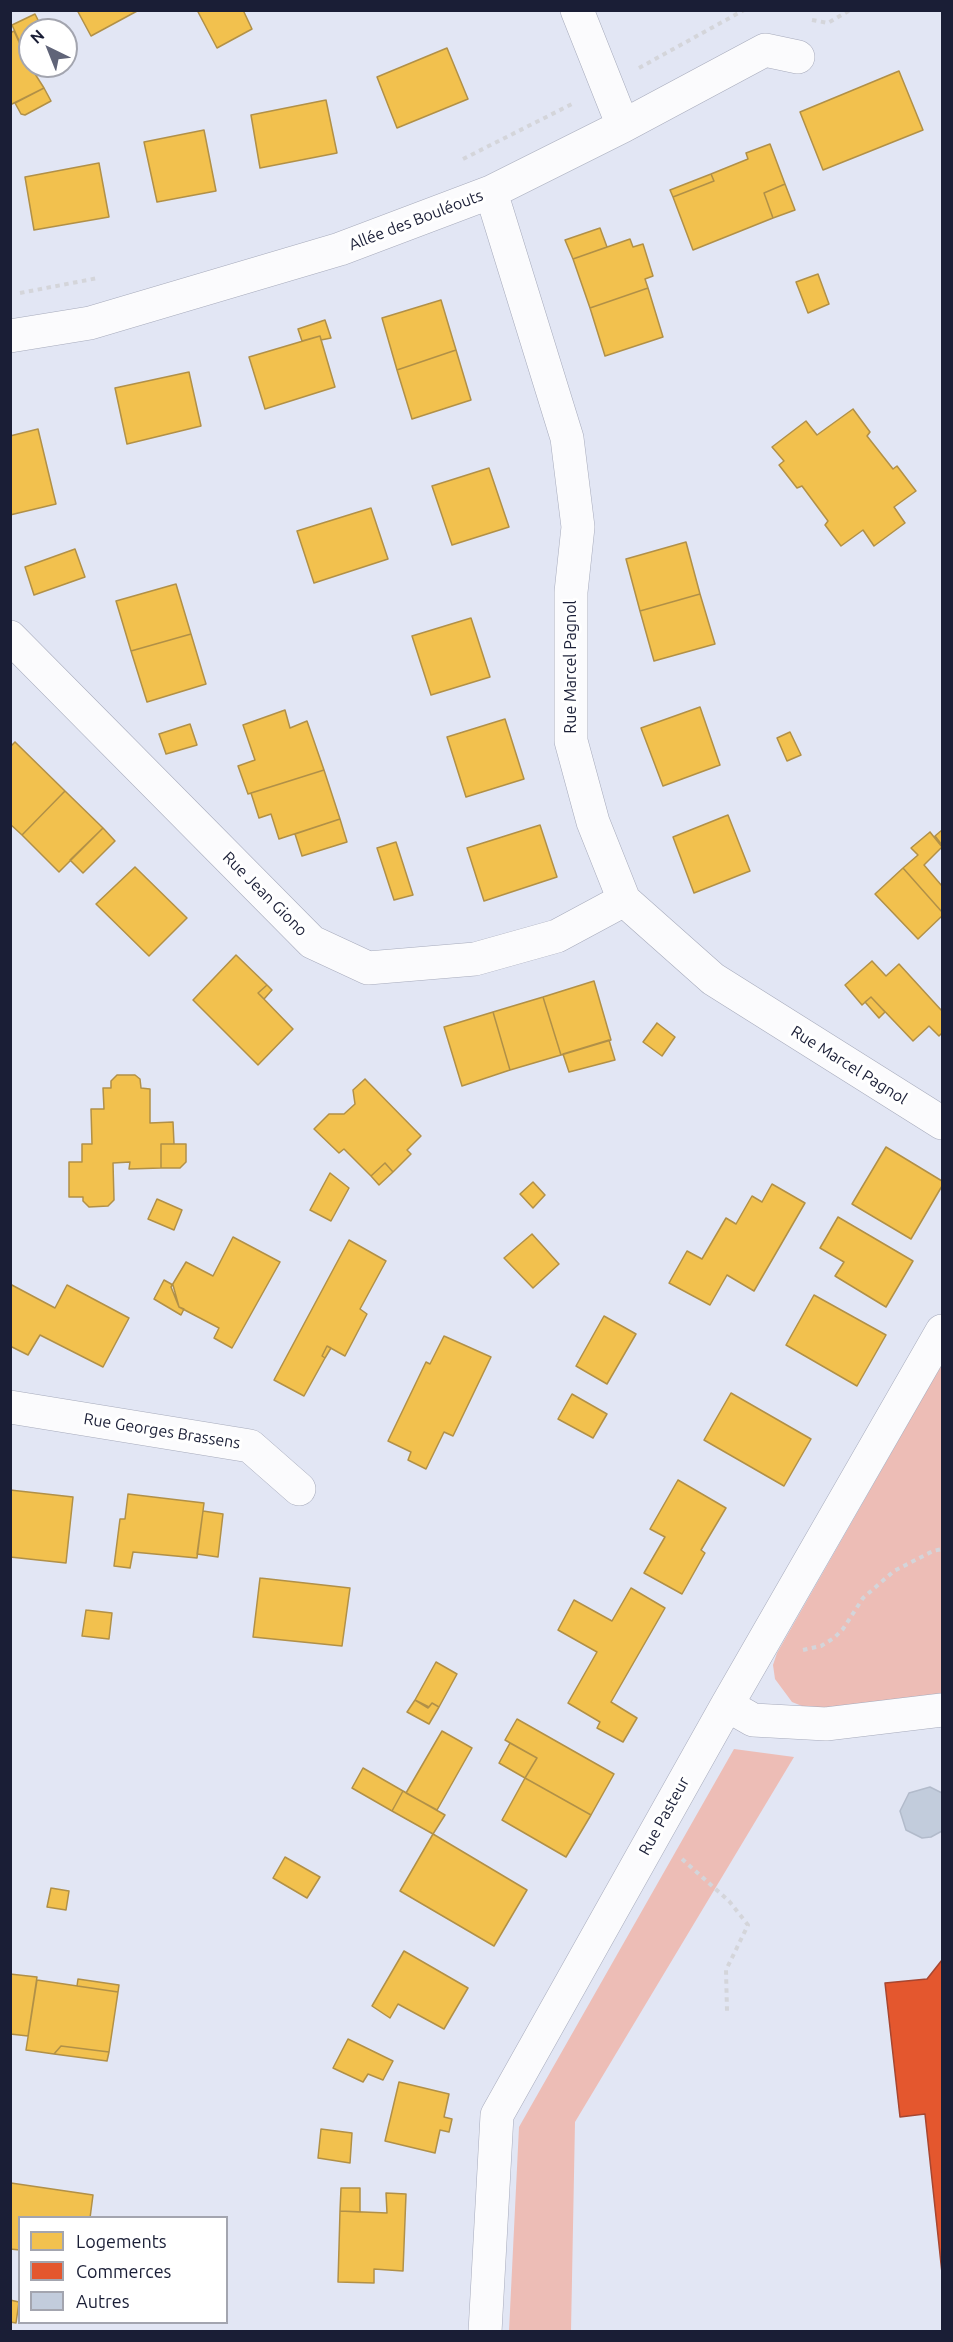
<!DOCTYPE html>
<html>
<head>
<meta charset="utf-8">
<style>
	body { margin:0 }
	#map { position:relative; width:953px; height:2342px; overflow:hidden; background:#e2e6f4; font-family:Ubuntu,sans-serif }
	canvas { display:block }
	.frame { position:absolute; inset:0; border:12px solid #1a1e36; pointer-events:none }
	.legend { position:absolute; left:18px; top:2216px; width:210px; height:108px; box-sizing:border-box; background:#fff; border:2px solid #a3a5af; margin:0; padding:8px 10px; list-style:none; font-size:18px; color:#1a1e36 }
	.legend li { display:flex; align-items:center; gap:12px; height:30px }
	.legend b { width:30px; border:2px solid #a3a5af }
	.north { position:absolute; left:18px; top:18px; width:60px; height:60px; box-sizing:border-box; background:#fff; border:2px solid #a3a5af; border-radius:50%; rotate:317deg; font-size:16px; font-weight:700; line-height:24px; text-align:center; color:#1a1e36 }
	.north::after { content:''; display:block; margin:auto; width:21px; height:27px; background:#606478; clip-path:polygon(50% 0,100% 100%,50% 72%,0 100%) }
</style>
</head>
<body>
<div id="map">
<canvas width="953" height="2342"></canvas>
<div class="frame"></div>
<ul class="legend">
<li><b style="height:16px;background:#f2c14e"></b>Logements</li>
<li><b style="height:16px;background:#e4572e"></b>Commerces</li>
<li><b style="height:16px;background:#c2ccdc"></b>Autres</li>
</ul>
<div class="north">N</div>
</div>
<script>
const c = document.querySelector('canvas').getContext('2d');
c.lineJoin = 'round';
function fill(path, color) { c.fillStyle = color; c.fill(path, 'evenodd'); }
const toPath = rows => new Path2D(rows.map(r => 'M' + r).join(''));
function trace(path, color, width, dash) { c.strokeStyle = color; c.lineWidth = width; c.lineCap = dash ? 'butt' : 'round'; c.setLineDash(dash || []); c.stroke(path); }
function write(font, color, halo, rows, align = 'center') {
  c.font = font + ' Ubuntu,sans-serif'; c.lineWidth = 6; c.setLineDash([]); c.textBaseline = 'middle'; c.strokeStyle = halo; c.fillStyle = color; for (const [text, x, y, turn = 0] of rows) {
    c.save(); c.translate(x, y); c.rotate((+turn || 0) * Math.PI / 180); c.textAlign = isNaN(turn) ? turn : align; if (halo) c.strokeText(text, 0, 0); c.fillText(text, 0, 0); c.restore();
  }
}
fill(toPath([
	[942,1364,942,1698,812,1710,792,1702,775,1679,773,1665,777,1653],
	[734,1749,794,1757,575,2122,571,2331,509,2331,519,2127]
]), '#edbdb6');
const homes = toPath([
	[77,10,139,10,91,36,77,10],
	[197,10,243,10,252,29,217,48,197,10],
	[35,14,43,30,30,30,30,55,26,56,12,25,35,14],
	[14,31,30,66,44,88,10,105,10,33,14,31],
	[447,48,468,99,397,128,377,77,447,48],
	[899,71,923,130,823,170,800,112,899,71],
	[44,88,51,101,25,115,21,114,15,103,44,88],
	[326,100,337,153,260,168,251,115,326,100],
	[204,130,216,191,157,202,144,142,204,130],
	[770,144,785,184,764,193,773,218,693,250,673,197,714,181,711,174,748,159,746,153,770,144],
	[99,163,109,217,34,230,25,177,99,163],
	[711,174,714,181,673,197,670,190,711,174],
	[785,184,795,210,773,218,764,193,785,184],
	[600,228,607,247,573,259,565,240,600,228],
	[630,239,633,247,643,244,653,276,645,279,648,288,590,308,573,259,630,239],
	[818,274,829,304,808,313,796,282,818,274],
	[648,288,663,337,605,356,590,308,648,288],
	[441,300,456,350,397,370,382,318,441,300],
	[325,320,331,338,321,340,320,336,302,341,298,329,325,320],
	[320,336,335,387,265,409,249,357,320,336],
	[456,350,471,400,412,419,397,370,456,350],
	[189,372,201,426,127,444,115,388,189,372],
	[853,409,870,432,867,436,893,469,897,466,916,491,894,507,905,523,874,546,863,530,841,546,825,525,828,521,802,486,797,488,779,465,784,461,772,447,806,421,817,435,853,409],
	[38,429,56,504,10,515,10,436,38,429],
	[489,468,509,527,452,545,432,486,489,468],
	[371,508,388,559,314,583,297,531,371,508],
	[686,542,700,594,640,611,626,559,686,542],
	[75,549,85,577,34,595,25,567,75,549],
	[176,584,191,634,131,651,116,601,176,584],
	[700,594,715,644,654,661,640,611,700,594],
	[471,618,490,677,431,695,412,636,471,618],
	[191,634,206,684,147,702,131,651,191,634],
	[700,707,720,765,663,786,641,728,700,707],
	[285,710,290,728,307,721,324,770,248,794,238,766,255,760,243,725,285,710],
	[505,719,524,779,466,797,447,737,505,719],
	[190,724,197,745,166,754,159,734,190,724],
	[790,732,801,755,787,761,777,738,790,732],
	[15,742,65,791,22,835,10,824,10,747,15,742],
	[324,770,340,819,279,839,271,814,259,818,251,793,324,770],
	[65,791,103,828,59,872,22,835,65,791],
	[728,815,750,871,694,893,673,837,728,815],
	[340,819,347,842,302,856,295,834,340,819],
	[540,825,557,877,484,901,467,848,540,825],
	[103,828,115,841,83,873,70,860,103,828],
	[942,830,942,845,935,836,942,830],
	[930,832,942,847,924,865,942,886,942,912,903,868,918,855,911,848,930,832],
	[396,842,413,895,394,900,377,848,396,842],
	[135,867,187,918,149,956,96,904,135,867],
	[903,868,942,912,942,916,918,939,875,894,903,868],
	[236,955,267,985,258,993,293,1029,258,1065,193,1000,236,955],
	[872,961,886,976,899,964,942,1011,942,1033,939,1036,929,1026,913,1041,871,997,862,1005,845,985,872,961],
	[594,981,611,1040,561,1055,543,997,594,981],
	[267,985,272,990,264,999,258,993,267,985],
	[543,997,561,1055,510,1070,493,1012,543,997],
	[871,997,885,1012,879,1018,865,1002,871,997],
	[493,1012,510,1070,462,1086,444,1027,493,1012],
	[657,1023,675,1037,662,1056,643,1042,657,1023],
	[609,1040,615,1060,569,1072,563,1054,609,1040],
	[117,1075,135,1075,140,1079,141,1088,150,1089,150,1123,173,1122,174,1144,161,1144,161,1168,129,1169,130,1162,113,1163,114,1200,108,1206,89,1207,83,1201,83,1197,69,1197,69,1162,82,1162,82,1144,92,1144,91,1109,104,1109,103,1088,111,1088,111,1081,117,1075],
	[365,1079,421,1136,407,1150,411,1154,393,1172,385,1163,371,1176,344,1149,339,1153,314,1129,329,1114,344,1114,355,1104,353,1090,365,1079],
	[161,1144,186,1144,186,1162,180,1168,161,1168,161,1144],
	[886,1147,942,1181,942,1186,911,1239,852,1204,886,1147],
	[385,1163,393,1172,379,1185,371,1176,385,1163],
	[330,1173,349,1188,331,1221,310,1210,330,1173],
	[533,1182,545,1195,533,1208,520,1194,533,1182],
	[772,1184,805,1203,754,1291,727,1275,710,1305,669,1283,687,1251,702,1259,726,1218,736,1224,752,1196,762,1202,772,1184],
	[157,1199,182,1210,174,1230,148,1219,157,1199],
	[838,1217,913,1261,886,1307,835,1276,844,1262,820,1248,838,1217],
	[532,1234,559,1264,533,1288,504,1258,532,1234],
	[233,1237,280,1262,232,1348,214,1338,219,1328,179,1307,171,1287,186,1262,213,1276,233,1237],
	[349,1240,386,1261,360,1309,367,1314,345,1356,327,1346,322,1356,325,1358,304,1396,274,1380,349,1240],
	[164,1280,173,1285,179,1307,184,1309,181,1315,154,1299,164,1280],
	[10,1284,55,1308,67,1285,129,1318,103,1367,40,1335,28,1355,10,1346,10,1284],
	[814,1295,886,1335,857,1386,786,1345,814,1295],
	[604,1316,636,1334,607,1384,576,1366,604,1316],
	[444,1336,491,1357,453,1436,444,1432,426,1469,408,1460,411,1452,388,1441,426,1362,430,1364,444,1336],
	[327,1346,331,1348,325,1358,322,1356,327,1346],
	[731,1393,811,1439,784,1486,704,1440,731,1393],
	[572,1394,607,1414,593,1438,558,1419,572,1394],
	[678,1480,726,1508,701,1550,705,1553,682,1594,644,1573,665,1537,650,1529,678,1480],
	[10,1490,73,1497,66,1563,10,1557,10,1490],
	[128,1494,204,1503,197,1558,133,1552,130,1568,114,1566,120,1519,125,1519,128,1494],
	[203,1511,223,1514,218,1557,197,1554,203,1511],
	[260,1578,350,1588,342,1646,253,1637,260,1578],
	[631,1588,665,1608,611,1702,637,1718,623,1742,597,1728,600,1722,568,1703,597,1652,558,1630,574,1600,612,1621,631,1588],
	[86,1610,112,1613,109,1639,82,1636,86,1610],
	[436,1662,457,1674,439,1707,432,1703,429,1707,415,1700,436,1662],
	[415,1700,428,1708,432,1703,439,1707,429,1724,407,1712,415,1700],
	[517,1719,614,1774,591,1815,525,1778,537,1758,505,1740,517,1719],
	[442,1731,472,1748,437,1810,406,1793,442,1731],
	[510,1743,537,1758,525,1778,499,1763,510,1743],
	[363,1768,403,1791,392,1811,352,1788,363,1768],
	[525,1778,591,1815,566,1857,502,1820,525,1778],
	[403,1791,445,1815,433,1834,392,1811,403,1791],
	[433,1834,527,1890,494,1946,400,1891,433,1834],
	[285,1857,320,1877,307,1898,273,1878,285,1857],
	[51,1888,69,1891,66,1910,47,1907,51,1888],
	[404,1951,468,1988,444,2029,398,2004,390,2018,372,2006,404,1951],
	[10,1974,37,1977,28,2036,10,2034,10,1974],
	[78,1979,119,1985,118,1992,77,1986,78,1979],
	[37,1980,118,1992,109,2052,61,2046,54,2054,26,2050,37,1980],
	[348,2039,393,2061,383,2080,368,2074,363,2082,333,2068,348,2039],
	[61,2046,109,2052,107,2061,54,2054,61,2046],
	[399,2082,449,2094,444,2117,452,2119,449,2132,440,2130,435,2153,385,2141,399,2082],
	[321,2129,352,2133,350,2163,318,2158,321,2129],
	[11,2183,93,2195,90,2218,20,2218,20,2250,10,2249,11,2183],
	[341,2188,360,2188,360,2212,340,2211,341,2188],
	[386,2193,406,2194,403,2271,374,2269,374,2283,338,2282,340,2211,387,2213,386,2193],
	[10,2300,19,2302,16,2323,10,2322,10,2300]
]);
fill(homes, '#f2c14e');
trace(homes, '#b19047', 1.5);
const shops = toPath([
	[942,1960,942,2273,925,2114,900,2117,885,1983,927,1979,942,1960]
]);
fill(shops, '#e4572e');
trace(shops, '#a74630', 1.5);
const building = toPath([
	[930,1787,942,1793,942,1831,931,1837,922,1838,906,1830,900,1811,909,1793,930,1787]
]);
fill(building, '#c2ccdc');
trace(building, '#b2bbcb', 1.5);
const minor = toPath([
	[577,10,623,126],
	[491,192,567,438,578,527,571,592,571,741,593,822,624,900,713,979,942,1123],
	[10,336,90,323,340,249,491,192,623,126,765,50,798,57],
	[10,637,312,942,368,968,475,959,557,936,624,900],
	[10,1407,250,1446,299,1489],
	[727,1705,753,1720,826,1724,942,1710],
	[485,2332,497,2115,727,1705,942,1331]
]);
trace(minor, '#a6aabb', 34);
trace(toPath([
	[812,20,828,23,850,10],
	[639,68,744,10],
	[463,159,574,103],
	[20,293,98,278],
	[803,1650,821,1646,834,1638,843,1629,863,1598,894,1571,933,1551,942,1549],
	[682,1859,729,1901,748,1925,726,1970,727,2011]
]), '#d4d5da', 4, [4.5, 4.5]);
trace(minor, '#fbfbfd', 33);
write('16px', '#1a1e36', '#fff', [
	["Allée des Bouléouts",416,220,-21],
	["Rue Marcel Pagnol",571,667,-90],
	["Rue Jean Giono",265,894,45],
	["Rue Marcel Pagnol",849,1065,32],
	["Rue Georges Brassens",162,1431,9],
	["Rue Pasteur",664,1816,-61]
]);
</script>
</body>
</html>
